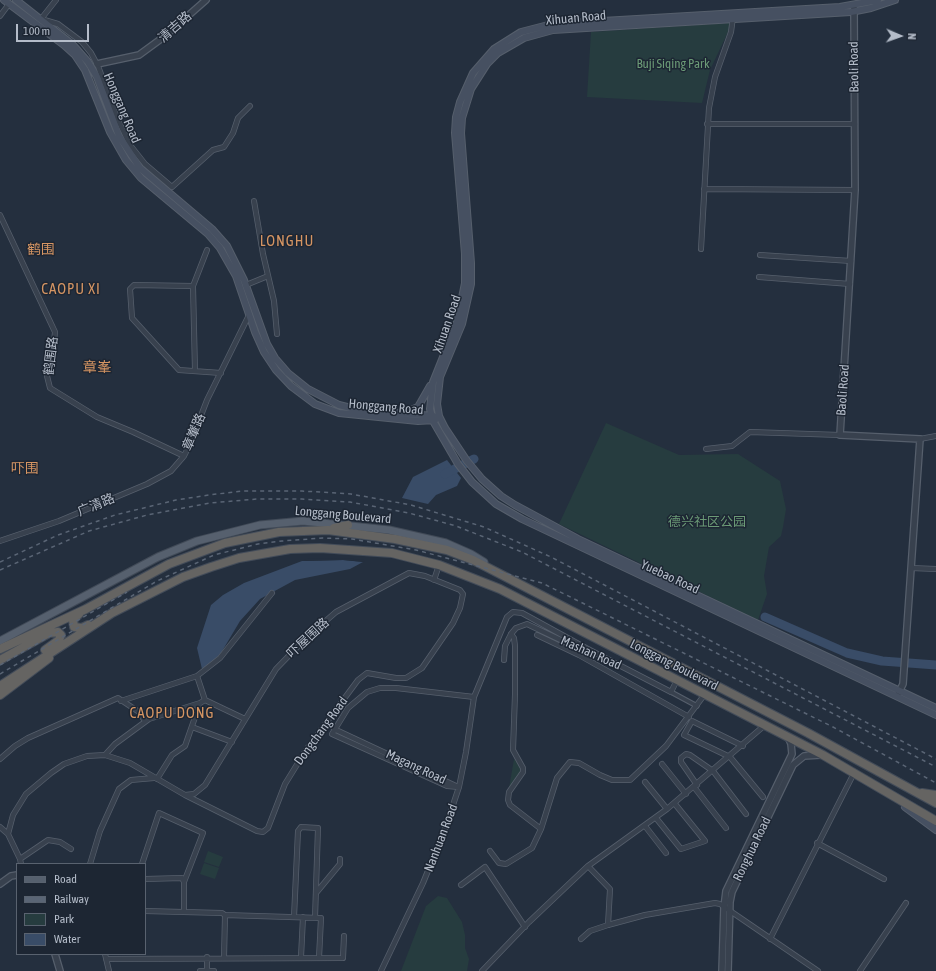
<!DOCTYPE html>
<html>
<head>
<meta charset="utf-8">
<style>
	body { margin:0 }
	#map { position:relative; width:936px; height:971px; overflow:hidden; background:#242f3e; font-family:"Asap Condensed",sans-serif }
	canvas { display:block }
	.legend { position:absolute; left:16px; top:863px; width:130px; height:92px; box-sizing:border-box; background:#1d2633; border:1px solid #59626f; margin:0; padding:5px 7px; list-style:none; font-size:12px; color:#b4bcc9 }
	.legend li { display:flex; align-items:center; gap:8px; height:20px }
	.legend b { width:20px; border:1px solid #59626f }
	.north { position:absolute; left:880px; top:16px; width:40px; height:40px; -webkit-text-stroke:3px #1d2633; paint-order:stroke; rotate:92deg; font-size:11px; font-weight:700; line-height:16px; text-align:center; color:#b4bcc9 }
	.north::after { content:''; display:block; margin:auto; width:14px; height:18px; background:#b4bcc9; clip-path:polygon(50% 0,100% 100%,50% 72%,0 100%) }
	.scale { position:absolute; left:16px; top:24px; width:73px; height:18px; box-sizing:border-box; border:2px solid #b4bcc9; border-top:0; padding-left:5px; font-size:12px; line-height:14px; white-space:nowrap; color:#b4bcc9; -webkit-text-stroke:3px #1d2633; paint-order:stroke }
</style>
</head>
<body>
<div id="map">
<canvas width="936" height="971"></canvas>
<ul class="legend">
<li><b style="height:5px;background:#56606e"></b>Road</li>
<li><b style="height:5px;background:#5a6575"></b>Railway</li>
<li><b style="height:11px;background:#263c3f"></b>Park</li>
<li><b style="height:11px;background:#394c67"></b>Water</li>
</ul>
<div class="north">N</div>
<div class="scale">100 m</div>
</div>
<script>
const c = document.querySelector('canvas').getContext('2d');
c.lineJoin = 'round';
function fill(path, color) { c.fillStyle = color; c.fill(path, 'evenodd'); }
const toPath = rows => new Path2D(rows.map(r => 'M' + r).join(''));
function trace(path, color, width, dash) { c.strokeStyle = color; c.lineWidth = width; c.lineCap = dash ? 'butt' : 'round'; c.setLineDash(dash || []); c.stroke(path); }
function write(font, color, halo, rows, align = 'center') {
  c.font = font + ' "Asap Condensed","Noto Sans SC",sans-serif'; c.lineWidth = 3; c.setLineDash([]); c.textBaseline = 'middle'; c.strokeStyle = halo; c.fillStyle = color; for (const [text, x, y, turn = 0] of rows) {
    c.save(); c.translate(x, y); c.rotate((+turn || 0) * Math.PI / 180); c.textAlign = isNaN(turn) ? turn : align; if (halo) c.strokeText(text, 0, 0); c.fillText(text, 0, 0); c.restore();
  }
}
fill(toPath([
	[729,23,729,30,710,70,702,103,587,97,591,32],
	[606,423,679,455,738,454,780,481,786,509,783,527,781,536,769,547,764,576,767,594,758,620,559,524],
	[514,759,523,767,509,788],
	[208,851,223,857,219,867,204,862],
	[204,863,219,868,215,879,200,874],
	[438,896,447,898,462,922,465,935,465,948,469,959,467,971,401,971,426,906]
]), '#263c3f');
fill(toPath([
	[447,460,461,478,457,486,436,495,428,504,402,498,413,477],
	[343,560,363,562,350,569,295,580,260,599,240,621,221,653,210,664,202,669,197,648,211,605,223,595,244,583,302,561]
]), '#394c67');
fill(toPath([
	[343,558,364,560,365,562,343,560,302,561,306,559]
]), '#242f3e');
trace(toPath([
	[445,474,474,459],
	[765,617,847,653,882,661,936,665]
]), '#394c67', 9);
const pedestrian = toPath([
	[671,692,697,706]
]);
const minor = toPath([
	[56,0,41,19,58,24,82,42,91,53,98,66,118,120,130,145,145,164,172,187,213,150,224,147,233,133,238,118,250,106],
	[0,16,9,4],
	[707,124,855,124],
	[704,189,855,190],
	[254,201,263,254,274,301,277,334],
	[0,215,55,332,54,342,47,376,50,388,97,417,133,432,184,456],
	[701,249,709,108,715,77,731,32,733,17],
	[760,255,851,261],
	[759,277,850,284],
	[246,285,268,276],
	[193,286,134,285,130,289,132,318,179,370,221,373],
	[195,371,193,286,207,250],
	[920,439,936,436],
	[706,449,732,446,750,432,840,435],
	[0,541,59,521,147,484,171,471,184,456,190,444,207,400,249,315],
	[911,568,936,569],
	[434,580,439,565],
	[511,634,514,638,515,646,515,694,513,750,523,768,523,772,509,792,508,800,510,805,541,829],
	[537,635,579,655,689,717],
	[504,660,505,646,511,634,516,628,527,624,567,643,586,648,671,692,677,680],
	[205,700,245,719],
	[121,701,197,676],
	[192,727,232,742],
	[334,729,456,786],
	[743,746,692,721,684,735,730,757,763,797],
	[105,755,115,744,149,719,200,703,205,700,197,676,220,658,272,593],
	[0,759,15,746,28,738,118,698,139,712,145,721],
	[662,764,686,794],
	[157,779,172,755,185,746,200,703],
	[645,782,667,809],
	[697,785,681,762,681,758,686,754,690,755,713,771,746,814],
	[459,787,447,786,332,734,348,708,367,692,380,688,396,688,474,697],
	[694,787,726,828],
	[656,818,681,849,705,841,675,804],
	[645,826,666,853],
	[0,827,8,834],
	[817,843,884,879],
	[490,851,499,863,506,864,532,848,541,829,557,778,570,762,579,763,600,775,612,780,630,780,666,746,705,694],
	[20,859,48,840,60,842,71,849],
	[21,864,20,859,8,834,13,815,26,794,51,773,64,764,87,756,105,755,130,763,185,795,194,794,205,785,276,669,306,638,336,612,409,573,425,576,460,590,463,594,460,608,453,623,422,668,406,678,396,678,367,673,358,680,306,750,285,784,268,828,263,832,257,831,185,795],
	[90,864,100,831,119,789,131,780,154,778],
	[142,864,159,813,203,833,184,882],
	[588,866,610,889,608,925],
	[145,879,182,878,184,882,184,912],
	[461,885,485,867,525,927],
	[316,893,340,864,340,859],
	[145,911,222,913,225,915,224,958],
	[225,915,321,918,319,958],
	[294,917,298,831,301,827,318,828,315,918],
	[581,939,590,931,608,925,645,915,715,903,720,904,818,971],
	[770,939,854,773],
	[105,954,109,971],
	[301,957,303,917],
	[106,959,343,958,344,936],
	[200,971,214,971],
	[207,971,207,957],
	[381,971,423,883,445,829,459,787,466,752,474,697,507,617,513,612,522,613,586,648],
	[482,971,529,922,588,866,667,809,765,725],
	[860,971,906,903]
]);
const tertiary = toPath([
	[854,7,855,190,840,435,920,439,903,684,898,694],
	[97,64,139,55,165,36,206,0],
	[0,884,11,876,17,875],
	[55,954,60,971],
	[722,971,724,907,726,891,792,754,791,744,788,737],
	[728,971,730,902,732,892,793,765,804,756,821,755]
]);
const secondary = toPath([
	[4,0,64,45,75,55,85,70,110,132,126,160,141,178,208,234,220,248,236,276,255,332,264,352,276,370,291,386,315,404,339,413,418,421,435,420],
	[16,0,73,45,88,62,97,77,119,136,140,168,212,229,227,246,244,280,267,344,275,358,288,373,308,389,339,405,355,409,433,416],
	[878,0,840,7,552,24,521,32,494,49,473,73,460,102,456,117,455,133,465,254,465,283,457,322,433,382,430,409,433,421,458,464,472,482,496,504,522,519,936,715],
	[895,0,871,8,851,12,553,30,524,38,498,53,487,64,471,89,462,118,461,133,471,263,471,284,462,324,440,377,437,404,439,416,445,428,467,461,482,479,501,496,515,505,578,539,936,708],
	[407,412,418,407,430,386],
	[905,807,936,830]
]);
const primary = toPath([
	[0,641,158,557,197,541,260,525,303,521,389,530,446,543,471,554,484,562]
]);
const trunk = toPath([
	[334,528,348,525],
	[79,614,73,620,74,627,82,628,88,625],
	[0,649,86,609,169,564,225,543,279,532,328,530,395,539,447,550,473,560,808,733,936,803],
	[0,660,49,633,58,632,61,635,59,640,45,650],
	[0,686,112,613,183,577,211,567,239,558,290,549,320,548,392,553,439,565,500,589,823,755,936,821],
	[0,695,49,658],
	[922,793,936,795]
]);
trace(pedestrian, '#565f6c', 5.5);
trace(minor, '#565f6c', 6);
trace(tertiary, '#565f6c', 8);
trace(secondary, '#565f6c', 8);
trace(primary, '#414a57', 9);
trace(trunk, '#434c59', 10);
trace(pedestrian, '#38414e', 3.5);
trace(minor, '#38414e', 4.5);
trace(tertiary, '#38414e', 5.5);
trace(secondary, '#465061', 6);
trace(primary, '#56606e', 7);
trace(trunk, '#656462', 8);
trace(toPath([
	[0,562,58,535,115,515,176,500,209,495,242,491,302,491,351,494,411,505,484,527,551,557,936,759],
	[0,570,89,531,147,515,210,503,257,499,302,499,350,502,409,513,456,526,522,552,936,767],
	[0,665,127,592],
	[0,674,157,581,214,555,258,544,282,541,323,538,352,539,416,550,542,583,833,727,936,783]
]), '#5a6575', 1.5, [4, 4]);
write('13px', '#b4bcc9', '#1d2633', [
	["Xihuan Road",576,18,-5],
	["清吉路",175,27,-41],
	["Baoli Road",854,67,-91],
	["Honggang Road",122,108,67],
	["Xihuan Road",447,324,-71],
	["鹤围路",51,356,-83],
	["Baoli Road",843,390,-86],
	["Honggang Road",386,407,5],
	["章輋路",194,432,-67],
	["广清路",96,505,-22],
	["Longgang Boulevard",343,515,5],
	["Yuebao Road",670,577,25],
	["吓屋围路",308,638,-43],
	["Mashan Road",591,653,24],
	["Longgang Boulevard",674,665,27],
	["Dongchang Road",321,731,-54],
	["Magang Road",416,767,25],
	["Nanhuan Road",441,838,-69],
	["Ronghua Road",752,849,-64]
]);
write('13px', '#6b9a76', '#1d2633', [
	["Buji Siqing Park",673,64],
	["德兴社区公园",707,522]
]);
write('14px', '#d59563', '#1d2633', [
	["鹤围",41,250],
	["章峯",97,368],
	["吓围",25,469]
]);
c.letterSpacing = '1px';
write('15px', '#d59563', '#1d2633', [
	["LONGHU",287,241],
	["CAOPU XI",71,289],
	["CAOPU DONG",172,713]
]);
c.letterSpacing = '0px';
</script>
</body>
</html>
